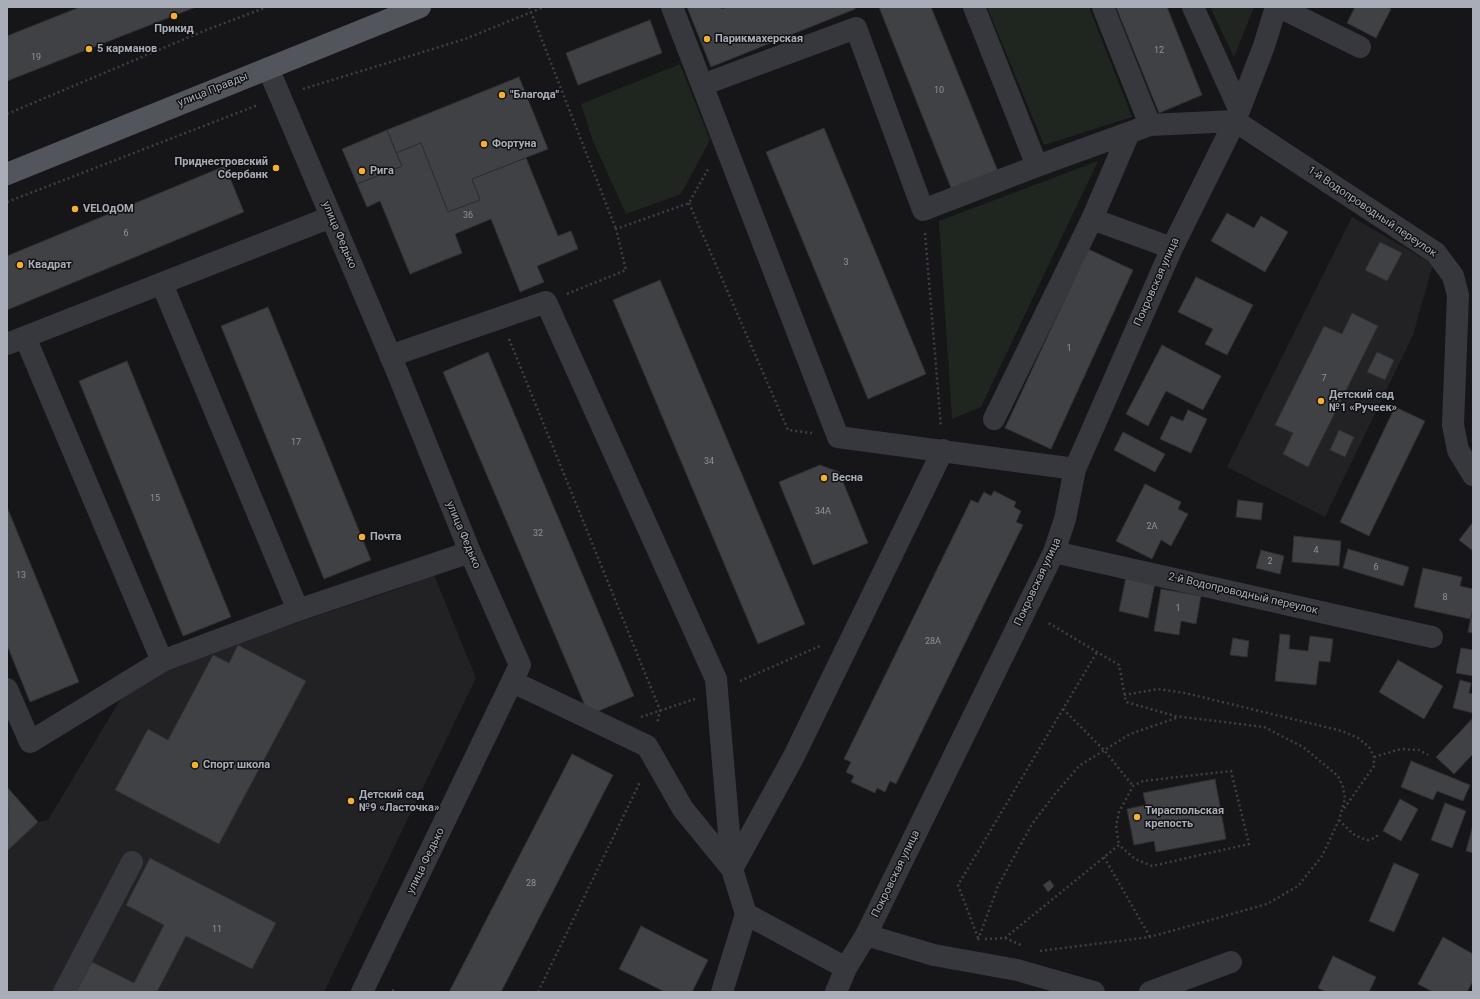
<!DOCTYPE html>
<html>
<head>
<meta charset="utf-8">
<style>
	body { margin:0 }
	#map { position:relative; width:1480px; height:999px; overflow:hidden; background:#161618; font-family:Roboto,sans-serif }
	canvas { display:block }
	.frame { position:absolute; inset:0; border:8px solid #a8adb8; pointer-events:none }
</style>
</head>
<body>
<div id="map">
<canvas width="1480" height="999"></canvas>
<div class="frame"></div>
</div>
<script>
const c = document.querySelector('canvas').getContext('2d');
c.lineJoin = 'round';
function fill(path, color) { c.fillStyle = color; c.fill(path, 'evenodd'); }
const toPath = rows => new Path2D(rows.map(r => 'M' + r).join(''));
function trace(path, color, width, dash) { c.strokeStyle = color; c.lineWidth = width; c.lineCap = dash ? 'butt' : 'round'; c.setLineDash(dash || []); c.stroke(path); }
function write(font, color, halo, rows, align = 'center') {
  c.font = font + ' Roboto,sans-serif'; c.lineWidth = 3; c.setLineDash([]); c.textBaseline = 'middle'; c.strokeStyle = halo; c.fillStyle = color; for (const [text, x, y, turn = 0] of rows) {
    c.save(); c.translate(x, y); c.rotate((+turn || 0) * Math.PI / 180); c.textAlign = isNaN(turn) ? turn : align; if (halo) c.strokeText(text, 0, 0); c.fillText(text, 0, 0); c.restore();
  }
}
fill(toPath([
	[1352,217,1433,264,1413,335,1325,517,1227,467],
	[434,575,476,678,324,992,10,992,7,989,7,787,38,822,48,820,123,695,158,668,392,591]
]), '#222225');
fill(toPath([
	[987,7,1089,7,1132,117,1044,145],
	[1210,7,1254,7,1234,57],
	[680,64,710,140,681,194,626,214,593,141,581,104],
	[1098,161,981,407,952,419,939,221]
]), '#1e261f');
const building = toPath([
	[80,7,196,7,7,81,7,36,80,7],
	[687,7,721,7,722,9,728,7,855,7,855,9,711,67,687,7],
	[879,7,931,7,999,174,953,193,879,7],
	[1116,7,1167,7,1202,95,1159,113,1116,7],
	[1355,7,1388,7,1391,9,1376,38,1347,23,1355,7],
	[650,20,662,53,578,85,566,53,650,20],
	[519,77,548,149,472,179,480,200,448,212,421,143,396,153,387,130,519,77],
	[824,128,926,374,868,399,766,152,824,128],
	[387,130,402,166,357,184,342,149,387,130],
	[421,143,448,212,480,200,472,179,526,158,558,236,571,231,578,249,537,266,544,282,520,292,491,219,455,234,462,253,410,274,380,201,367,207,357,184,402,166,396,153,421,143],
	[225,166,244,212,7,310,7,256,225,166],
	[1227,213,1254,228,1261,216,1288,232,1265,272,1211,241,1227,213],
	[1380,242,1402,253,1387,281,1365,270,1380,242],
	[1088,249,1133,270,1051,449,1005,428,1088,249],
	[1196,277,1253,305,1227,355,1205,344,1213,329,1178,312,1196,277],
	[660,280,805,624,758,644,613,300,660,280],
	[268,307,371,560,324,579,221,326,268,307],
	[1352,313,1378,326,1308,467,1283,454,1293,433,1275,425,1324,326,1342,334,1352,313],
	[1162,345,1221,376,1203,410,1166,391,1148,426,1126,414,1162,345],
	[488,352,634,696,589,715,443,372,488,352],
	[1377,352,1394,360,1385,380,1367,372,1377,352],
	[127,361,231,617,183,636,79,381,127,361],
	[1395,407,1425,421,1369,536,1340,522,1395,407],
	[1188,410,1207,419,1191,453,1160,439,1171,416,1183,421,1188,410],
	[1339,430,1354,437,1345,457,1330,450,1339,430],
	[1123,432,1165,454,1155,472,1114,450,1123,432],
	[820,465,839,472,868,543,813,565,779,482,820,465],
	[1145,484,1181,502,1178,509,1188,514,1171,546,1161,540,1152,559,1116,541,1145,484],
	[994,491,1016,502,1014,507,1021,511,1016,522,1023,525,896,784,890,781,885,792,877,788,875,793,851,782,854,776,846,772,851,762,844,759,971,500,978,503,984,492,991,496,994,491],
	[1238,500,1263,503,1261,520,1236,517,1238,500],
	[7,507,79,682,30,702,7,645,7,507],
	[1473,522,1473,551,1459,540,1473,522],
	[1294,536,1341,541,1339,566,1292,562,1294,536],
	[1348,549,1409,567,1403,586,1343,568,1348,549],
	[1261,550,1284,556,1280,574,1256,568,1261,550],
	[1423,568,1462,577,1460,586,1473,589,1473,613,1470,619,1414,607,1423,568],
	[1126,577,1155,583,1148,618,1119,611,1126,577],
	[1161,589,1201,596,1196,624,1181,621,1179,635,1154,631,1161,589],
	[1472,612,1473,613,1473,633,1468,632,1472,612],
	[1280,634,1290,635,1289,649,1308,651,1310,636,1333,639,1330,662,1319,661,1316,685,1275,681,1280,634],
	[1233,638,1249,641,1247,657,1230,655,1233,638],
	[238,645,306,681,219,844,115,790,148,729,168,740,213,655,229,663,238,645],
	[1461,648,1473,650,1473,676,1456,673,1461,648],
	[1398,660,1443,686,1424,719,1379,692,1398,660],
	[1460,680,1471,683,1469,693,1473,694,1473,713,1453,708,1460,680],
	[1472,719,1473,754,1454,774,1436,757,1472,719],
	[572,754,613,775,501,992,449,992,572,754],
	[1411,761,1470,785,1463,801,1437,791,1433,800,1401,787,1411,761],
	[1215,779,1226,839,1156,852,1154,841,1134,845,1127,809,1146,805,1143,793,1215,779],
	[7,787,38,822,7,851,8,815,7,787],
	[1400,799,1418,809,1401,841,1383,831,1400,799],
	[1445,803,1466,811,1452,848,1431,840,1445,803],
	[1473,825,1473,853,1466,851,1473,825],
	[150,858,276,923,252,969,186,936,157,992,76,992,92,962,134,983,164,925,126,905,150,858],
	[1394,863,1419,874,1394,932,1369,921,1394,863],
	[1050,880,1054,886,1048,892,1043,885,1050,880],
	[641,926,708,960,692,992,665,992,619,969,641,926],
	[1443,937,1473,954,1473,981,1467,992,1433,992,1418,984,1443,937],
	[1333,956,1376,977,1369,992,1326,992,1318,988,1333,956]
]);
fill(building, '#404145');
trace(building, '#303034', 1);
trace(toPath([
	[529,7,616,229],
	[303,89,465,39,544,7],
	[7,114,206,30,267,7],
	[7,202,258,105],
	[689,203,788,430,812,433],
	[925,233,941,427],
	[567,294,626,270,616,229,689,203,708,169],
	[509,339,660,710,657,724],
	[740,681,822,645],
	[1124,695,1158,689,1185,693,1342,731,1358,738,1369,747,1374,757,1374,766,1343,810],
	[1063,709,1104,750,1133,786],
	[641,717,695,699],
	[1374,757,1401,749,1419,750,1428,755],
	[1339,820,1353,834,1361,838,1368,840,1374,838,1380,834],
	[1104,857,1150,937],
	[978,938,958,885,1097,652],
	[1005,938,1021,945],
	[985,939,1005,938,1119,845,1135,859,1152,866,1249,844,1231,771,1143,781,1133,786,1119,812,1116,826,1119,845],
	[978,940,998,886,1032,824,1054,795,1079,766,1130,734,1179,717],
	[1040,951,1150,937,1267,904,1298,886,1322,856,1339,820,1345,799,1343,787,1338,776,1303,747,1264,727,1175,716,1126,702,1119,665,1047,622],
	[392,990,395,992],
	[538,992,640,782]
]), '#3d3f44', 2.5, [2, 3]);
trace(toPath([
	[672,7,838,437,1075,469],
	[974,7,1037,166,1150,125,1235,121,1436,253,1453,276,1458,295,1453,425,1458,450,1473,475],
	[1103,7,1150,125],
	[1193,7,1239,109],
	[1279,7,1360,47],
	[268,68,396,369,470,552,520,665,362,992],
	[702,85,856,28,923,210,1037,166],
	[1092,219,1129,133],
	[162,284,298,610],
	[25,337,162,661],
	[7,344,331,217],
	[390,356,546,302,716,679,732,869],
	[994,419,1092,219,1172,248],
	[1054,552,1432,637],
	[513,682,647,746,683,809,732,869,746,914,846,968],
	[7,689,30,742,162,661,298,610,470,552],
	[732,869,794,756,943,450],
	[866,935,934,955,1017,970,1094,992],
	[64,992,132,862],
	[722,992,746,914],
	[836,992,846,968,866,935,1054,552,1065,519,1075,469,1172,248,1235,121,1264,46,1276,7],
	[1150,992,1231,962]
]), '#37383d', 22);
trace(toPath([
	[7,174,420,7]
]), '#53555c', 22);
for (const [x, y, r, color] of [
	[174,16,4,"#f2b134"],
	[707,39,4,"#f2b134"],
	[89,49,4,"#f2b134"],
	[502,95,4,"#f2b134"],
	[484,144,4,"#f2b134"],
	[276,168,4,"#f2b134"],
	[362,171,4,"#f2b134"],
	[75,209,4,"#f2b134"],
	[20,265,4,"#f2b134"],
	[1321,401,4,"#f2b134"],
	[824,478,4,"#f2b134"],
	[362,537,4,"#f2b134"],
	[195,765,4,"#f2b134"],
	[351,801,4,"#f2b134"],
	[1137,817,4,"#f2b134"]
]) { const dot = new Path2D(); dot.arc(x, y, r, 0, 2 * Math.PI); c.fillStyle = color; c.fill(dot); trace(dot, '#111113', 1.5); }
write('9px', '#8e929b', null, [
	["12",1159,51],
	["19",36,58],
	["10",939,91],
	["36",468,216],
	["6",126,234],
	["3",846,263],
	["1",1069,349],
	["7",1324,379],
	["17",296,443],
	["34",709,462],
	["15",155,499],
	["34А",823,512],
	["2А",1152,527],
	["32",538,534],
	["4",1316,551],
	["2",1270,562],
	["6",1376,568],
	["13",21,576],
	["8",1445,598],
	["1",1178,609],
	["28А",933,642],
	["28",531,884],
	["11",217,930]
]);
write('bold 11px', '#a8adb8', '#111113', [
	["Прикид",174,29,"center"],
	["Парикмахерская",715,39],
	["5 карманов",97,49],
	["\"Благода\"",510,95],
	["Фортуна",492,144],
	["Приднестровский",268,162,"right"],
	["Сбербанк",268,175,"right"],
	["Рига",370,171],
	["VELOдOM",83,209],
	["Квадрат",28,265],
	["Детский сад",1329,395],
	["№1 «Ручеек»",1329,408],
	["Весна",832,478],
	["Почта",370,537],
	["Спорт школа",203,765],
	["Детский сад",359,795],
	["№9 «Ласточка»",359,808],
	["Тираспольская",1145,811],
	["крепость",1145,824]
], 'left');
write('11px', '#a8adb8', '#111113', [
	["улица Правды",213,90,-22],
	["1-й Водопроводный переулок",1372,212,34],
	["улица Федько",339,235,67],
	["Покровская улица",1157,282,-66],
	["улица Федько",463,535,67],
	["Покровская улица",1038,582,-65],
	["2-й Водопроводный переулок",1243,594,13],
	["улица Федько",426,861,-64],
	["Покровская улица",896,874,-64]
]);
</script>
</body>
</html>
